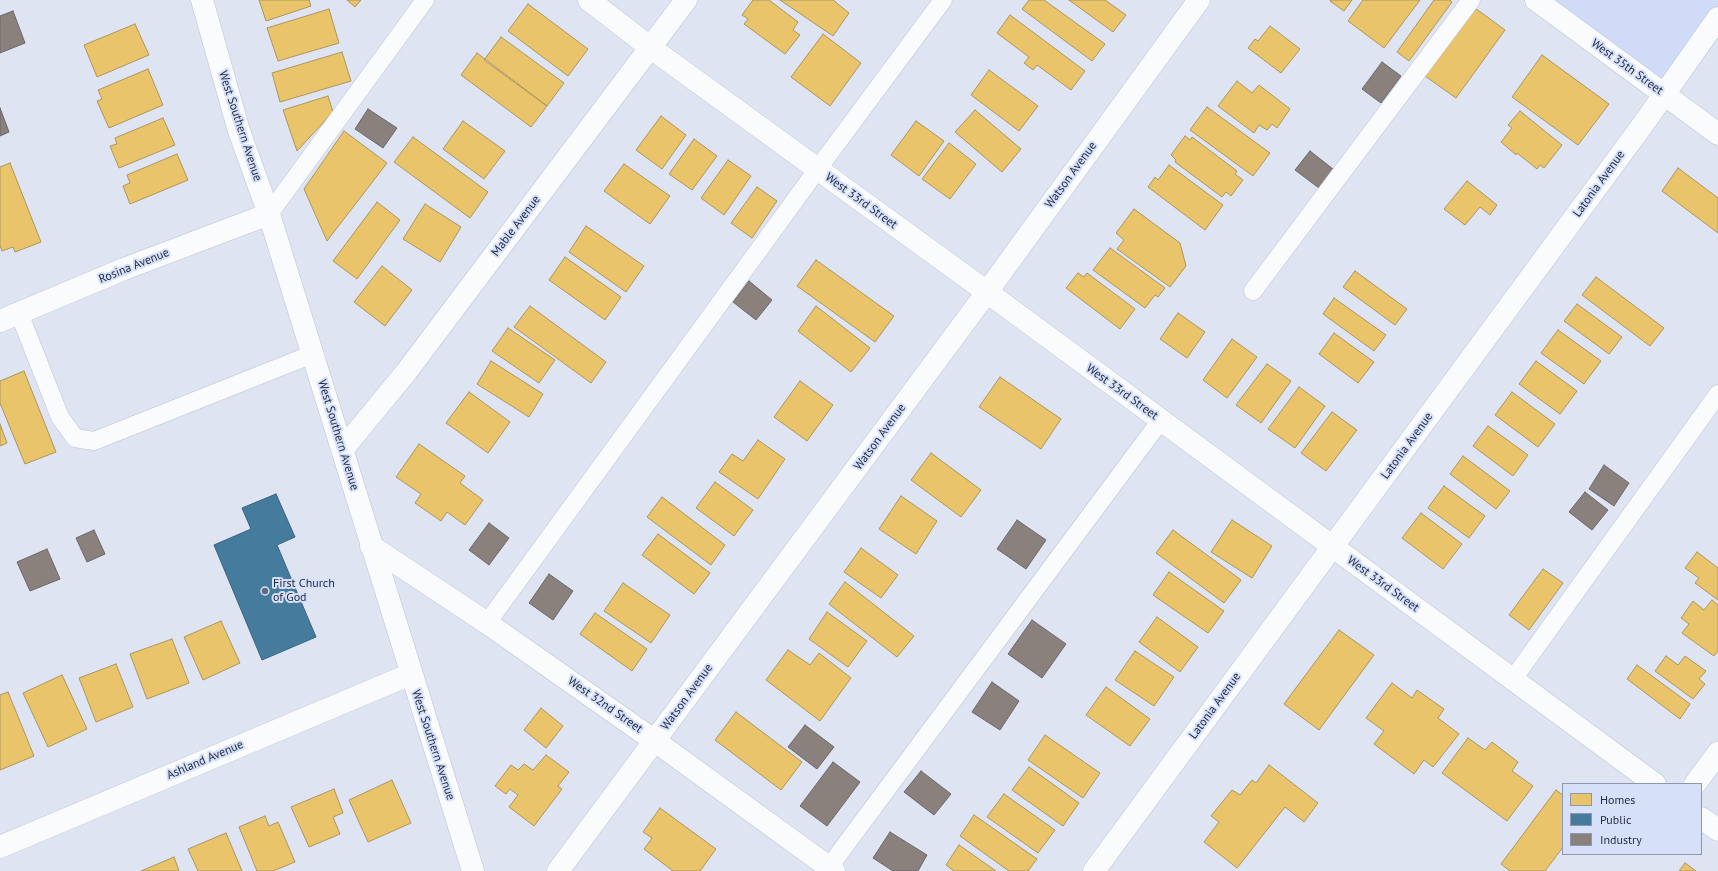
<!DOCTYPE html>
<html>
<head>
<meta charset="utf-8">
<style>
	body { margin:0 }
	#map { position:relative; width:1718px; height:871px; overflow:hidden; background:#dee4f1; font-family:"PT Sans",sans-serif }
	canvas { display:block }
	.legend { position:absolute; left:1562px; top:783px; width:140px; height:72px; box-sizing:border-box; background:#d6e1f9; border:1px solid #8d97af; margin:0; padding:5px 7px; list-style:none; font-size:12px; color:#1f283f }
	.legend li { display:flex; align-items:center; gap:8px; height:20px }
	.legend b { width:20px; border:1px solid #8d97af }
</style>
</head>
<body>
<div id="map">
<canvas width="1718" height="871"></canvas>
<ul class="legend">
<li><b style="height:11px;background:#e9c46a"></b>Homes</li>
<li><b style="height:11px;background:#457b9d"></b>Public</li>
<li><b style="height:11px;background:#8a817c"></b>Industry</li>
</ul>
</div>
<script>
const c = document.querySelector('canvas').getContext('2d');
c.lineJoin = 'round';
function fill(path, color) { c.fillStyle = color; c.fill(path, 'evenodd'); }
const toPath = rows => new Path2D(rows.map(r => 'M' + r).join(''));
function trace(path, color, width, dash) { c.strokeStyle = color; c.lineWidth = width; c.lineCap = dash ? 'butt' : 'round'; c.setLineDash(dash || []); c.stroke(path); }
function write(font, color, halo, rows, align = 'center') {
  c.font = font + ' "PT Sans",sans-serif'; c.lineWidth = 4; c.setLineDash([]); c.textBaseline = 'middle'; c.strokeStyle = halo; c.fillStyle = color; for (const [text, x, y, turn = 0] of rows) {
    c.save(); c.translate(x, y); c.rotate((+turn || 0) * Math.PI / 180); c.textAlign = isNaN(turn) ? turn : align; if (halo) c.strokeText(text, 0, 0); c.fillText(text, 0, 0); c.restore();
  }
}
fill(toPath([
	[1536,0,1718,0,1718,18,1664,94]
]), '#cfdbf7');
const homes = toPath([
	[259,0,309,0,311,6,266,21,259,0],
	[347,0,361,0,355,7,347,0],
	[753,0,769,0,798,22,793,30,800,35,785,54,744,24,748,19,742,15,753,0],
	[780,0,833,0,849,13,833,36,780,0],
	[1029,0,1044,0,1105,44,1092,61,1022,9,1029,0],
	[1069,0,1105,0,1126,15,1113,32,1069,0],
	[1331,0,1352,0,1344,11,1330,1,1331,0],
	[1363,0,1420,0,1384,48,1348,21,1363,0],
	[1434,0,1451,0,1450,1,1452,2,1409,61,1397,52,1434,0],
	[528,4,588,49,568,76,508,31,528,4],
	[1475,8,1505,30,1456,98,1425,76,1475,8],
	[329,9,339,43,278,61,267,28,329,9],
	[1010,15,1085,71,1071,90,1037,65,1033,70,1024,63,1029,57,997,33,1010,15],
	[135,24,149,55,97,77,84,45,135,24],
	[1270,26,1300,49,1281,73,1248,48,1255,39,1258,41,1270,26],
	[823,34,861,63,830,106,791,77,823,34],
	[501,37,564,83,547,106,484,60,501,37],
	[342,52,351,81,280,102,272,73,342,52],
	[477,53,547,106,531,127,461,75,477,53],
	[1542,55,1609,104,1578,145,1512,97,1542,55],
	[148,69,163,105,109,128,97,101,102,99,98,90,148,69],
	[989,70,1038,106,1019,131,971,95,989,70],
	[1237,81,1252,93,1259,85,1290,109,1277,128,1272,124,1267,130,1259,125,1254,133,1218,106,1237,81],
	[328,96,333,112,297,151,283,110,328,96],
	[1207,107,1270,153,1253,176,1190,130,1207,107],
	[975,110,1021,149,1002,172,955,132,975,110],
	[1520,111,1562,145,1544,168,1540,165,1537,169,1517,153,1516,155,1501,142,1512,128,1508,125,1520,111],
	[661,116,686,135,662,169,636,150,661,116],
	[163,118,175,145,119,168,110,146,117,144,115,138,163,118],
	[463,121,505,151,484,179,443,149,463,121],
	[916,121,944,141,919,176,891,155,916,121],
	[344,131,387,163,327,241,304,189,344,131],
	[1185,136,1190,140,1192,137,1237,171,1235,174,1243,180,1231,196,1226,192,1222,197,1175,162,1176,160,1171,155,1185,136],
	[413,137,488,192,470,218,394,162,413,137],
	[694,139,717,156,692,190,669,174,694,139],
	[949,143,976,164,950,199,922,179,949,143],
	[177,154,188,180,130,204,123,186,130,183,127,175,177,154],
	[728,160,751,176,724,215,701,198,728,160],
	[10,163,41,242,15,252,13,247,2,251,0,246,0,167,10,163],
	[624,164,670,196,650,224,604,191,624,164],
	[1169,165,1223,205,1205,230,1148,187,1155,177,1158,180,1169,165],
	[1678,168,1718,198,1718,233,1662,191,1678,168],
	[1467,181,1497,205,1490,215,1480,207,1465,225,1444,209,1467,181],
	[757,187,777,201,752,238,731,223,757,187],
	[377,202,400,220,357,279,333,261,377,202],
	[425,204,461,227,440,262,403,239,425,204],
	[1134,209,1180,243,1186,266,1170,287,1117,249,1124,240,1116,233,1134,209],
	[586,226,644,266,626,292,569,252,586,226],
	[1110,248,1165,288,1158,297,1155,295,1145,308,1093,270,1110,248],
	[565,257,621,297,605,320,549,280,565,257],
	[816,260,894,316,875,342,797,286,816,260],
	[382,266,412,290,385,326,354,302,382,266],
	[1355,271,1407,309,1395,325,1343,287,1355,271],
	[1078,273,1084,277,1087,273,1135,309,1120,329,1066,288,1078,273],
	[1596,277,1664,328,1650,346,1582,295,1596,277],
	[1334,298,1386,335,1374,351,1323,314,1334,298],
	[1577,304,1622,337,1609,354,1564,321,1577,304],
	[530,306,606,362,591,383,514,327,530,306],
	[816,306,870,348,851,372,798,331,816,306],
	[1178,313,1205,332,1187,358,1160,339,1178,313],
	[508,328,555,360,539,383,492,351,508,328],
	[1558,330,1601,361,1584,384,1541,353,1558,330],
	[1334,333,1374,362,1358,383,1319,354,1334,333],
	[1232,339,1257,357,1227,398,1203,380,1232,339],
	[491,361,543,394,529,417,477,384,491,361],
	[1536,361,1577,391,1560,414,1519,384,1536,361],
	[1267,364,1291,381,1261,423,1236,405,1267,364],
	[24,371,56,452,25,464,0,403,0,381,24,371],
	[1000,377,1061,419,1041,449,979,407,1000,377],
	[800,381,833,405,807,441,774,417,800,381],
	[1299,387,1325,406,1295,448,1268,429,1299,387],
	[469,392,510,422,488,453,446,423,469,392],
	[1512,392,1555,424,1538,447,1495,415,1512,392],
	[1332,412,1357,430,1326,471,1301,453,1332,412],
	[0,424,7,443,0,446,0,424],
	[1488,426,1528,455,1513,476,1473,446,1488,426],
	[758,440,785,459,758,499,719,472,732,454,743,461,758,440],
	[419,444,465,476,460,483,483,500,465,525,447,512,441,521,415,503,421,494,396,477,419,444],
	[931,453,981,490,961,517,911,480,931,453],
	[1463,456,1510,491,1496,509,1450,474,1463,456],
	[715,482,753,510,734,536,696,508,715,482],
	[1444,486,1485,516,1469,538,1428,508,1444,486],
	[901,496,937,521,916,554,879,529,901,496],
	[662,497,725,545,711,565,647,517,662,497],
	[1421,513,1462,544,1443,569,1402,538,1421,513],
	[1232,520,1272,546,1252,578,1211,552,1232,520],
	[1173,530,1241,580,1224,603,1156,553,1173,530],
	[658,534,710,573,694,594,642,555,658,534],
	[861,548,898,575,881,598,844,572,861,548],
	[1697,552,1718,568,1718,600,1695,583,1699,578,1685,568,1697,552],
	[1543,569,1563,583,1529,630,1509,615,1543,569],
	[1169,572,1224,611,1208,633,1153,595,1169,572],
	[845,582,914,636,897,657,829,604,845,582],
	[623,583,670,615,651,643,604,611,623,583],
	[1712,600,1718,605,1718,651,1714,656,1682,633,1689,624,1681,618,1693,601,1704,610,1712,600],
	[827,612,867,641,848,667,809,639,827,612],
	[595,613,647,649,632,671,580,634,595,613],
	[1157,617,1198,647,1180,672,1139,642,1157,617],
	[221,621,240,663,203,680,184,637,221,621],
	[1339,630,1374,655,1319,730,1284,704,1339,630],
	[172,639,189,683,147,699,130,654,172,639],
	[788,650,810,665,819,653,851,678,820,721,766,680,788,650],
	[1135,651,1174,677,1154,706,1115,680,1135,651],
	[1666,656,1678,665,1685,656,1706,671,1699,679,1705,684,1693,699,1655,671,1666,656],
	[116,664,133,707,96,722,79,678,116,664],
	[1637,665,1690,704,1680,719,1627,679,1637,665],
	[62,675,87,729,48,747,23,693,62,675],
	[1392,683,1412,698,1417,690,1444,709,1438,718,1459,734,1433,767,1424,760,1414,774,1374,744,1384,731,1366,718,1392,683],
	[1106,687,1150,719,1130,746,1086,715,1106,687],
	[8,692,34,756,0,770,0,695,8,692],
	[541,708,563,726,546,748,524,730,541,708],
	[736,712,802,762,781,790,715,740,736,712],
	[1045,735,1100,773,1083,798,1028,760,1045,735],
	[1468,738,1485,750,1492,742,1518,762,1512,771,1533,786,1507,821,1442,773,1468,738],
	[546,755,569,772,558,786,562,789,534,826,509,807,518,795,510,789,506,794,495,786,511,765,518,770,524,764,533,770,546,755],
	[1269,765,1318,803,1304,822,1285,807,1237,868,1204,842,1219,822,1211,816,1232,790,1240,795,1252,780,1256,783,1269,765],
	[1029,767,1079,803,1063,826,1012,790,1029,767],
	[392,780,411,823,368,842,349,800,392,780],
	[334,789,343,813,333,817,340,834,309,847,291,807,334,789],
	[1556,790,1563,795,1563,847,1545,871,1510,871,1501,864,1556,790],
	[1004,794,1055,830,1038,853,987,817,1004,794],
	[660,808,716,849,700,871,673,871,644,849,652,838,643,832,660,808],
	[974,815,1037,859,1028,871,1009,871,960,836,974,815],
	[265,816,269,826,278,822,295,862,273,871,257,871,239,827,265,816],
	[226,833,242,871,198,871,188,849,226,833],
	[959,845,996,871,954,871,946,865,959,845],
	[174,857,179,871,141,871,174,857],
	[1685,863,1696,871,1679,871,1685,863]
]);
fill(homes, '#e9c46a');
trace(homes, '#ac955d', 1);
const public = toPath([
	[276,494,295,537,277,545,316,637,262,660,214,545,251,529,242,508,276,494]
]);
fill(public, '#457b9d');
trace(public, '#3a6281', 1);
const industry = toPath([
	[13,11,25,43,0,53,0,16,13,11],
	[1382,62,1401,76,1381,103,1362,89,1382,62],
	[0,108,9,132,0,136,0,108],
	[368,109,397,128,383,148,355,129,368,109],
	[1310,151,1333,169,1319,188,1295,170,1310,151],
	[749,281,772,300,756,320,733,302,749,281],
	[1604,465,1629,483,1614,506,1589,489,1604,465],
	[1585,492,1608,510,1592,530,1569,512,1585,492],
	[1017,520,1046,540,1026,569,997,549,1017,520],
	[489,523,509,538,489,565,469,550,489,523],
	[94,530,105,554,87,562,76,538,94,530],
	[47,549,60,579,30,591,17,562,47,549],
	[549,574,573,591,553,620,529,603,549,574],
	[1032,620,1066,644,1042,678,1008,654,1032,620],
	[992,682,1019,701,1000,730,972,712,992,682],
	[805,725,834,747,817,769,788,747,805,725],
	[833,762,860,782,827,826,800,806,833,762],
	[921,771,951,794,934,815,904,792,921,771],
	[890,832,927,855,918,871,893,871,873,858,890,832]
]);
fill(industry, '#8a817c');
trace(industry, '#6a666a', 1);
const service = toPath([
	[269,214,425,0],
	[1253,291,1471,0],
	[19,313,60,417,75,438,94,441,313,354],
	[487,623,817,170,943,0],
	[1513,679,1718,394],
	[826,871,1161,420]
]);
const minor = toPath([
	[202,0,239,131,269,214,473,871],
	[589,0,651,48,987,292,1655,784],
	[1536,0,1718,134],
	[0,321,124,269,269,214],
	[343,449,407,371,686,0],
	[371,546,487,623,655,741,834,871],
	[1695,784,1718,753],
	[1701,818,1718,830],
	[0,847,411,674],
	[558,871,987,292,1199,0]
]);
const tertiary = toPath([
	[1094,871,1644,123,1718,18]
]);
trace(service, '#bbc3d4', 19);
trace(minor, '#bbc3d4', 23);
trace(tertiary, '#bbc3d4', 23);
trace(service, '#fafbfd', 18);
trace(minor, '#fafbfd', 22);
trace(tertiary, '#fafbfd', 22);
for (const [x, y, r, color] of [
	[265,591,4,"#626a7d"]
]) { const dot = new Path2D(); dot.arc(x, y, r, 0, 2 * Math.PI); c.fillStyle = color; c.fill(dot); trace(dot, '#d6e1f9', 1.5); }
write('12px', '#1f283f', '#d6e1f9', [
	["West 35th Street",1627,67,36],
	["West Southern Avenue",240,126,72],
	["Watson Avenue",1071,175,-54],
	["Latonia Avenue",1599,184,-54],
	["West 33rd Street",861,201,36],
	["Mable Avenue",516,226,-53],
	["Rosina Avenue",134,266,-22],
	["West 33rd Street",1122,392,36],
	["West Southern Avenue",338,435,73],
	["Watson Avenue",880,437,-54],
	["Latonia Avenue",1407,446,-54],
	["West 33rd Street",1383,584,36],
	["Watson Avenue",687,697,-54],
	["West 32nd Street",605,705,35],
	["Latonia Avenue",1215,706,-54],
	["West Southern Avenue",433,745,72],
	["Ashland Avenue",205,760,-23]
]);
write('12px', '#1f283f', '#d6e1f9', [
	["First Church",273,584],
	["of God",273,598]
], 'left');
</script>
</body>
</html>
